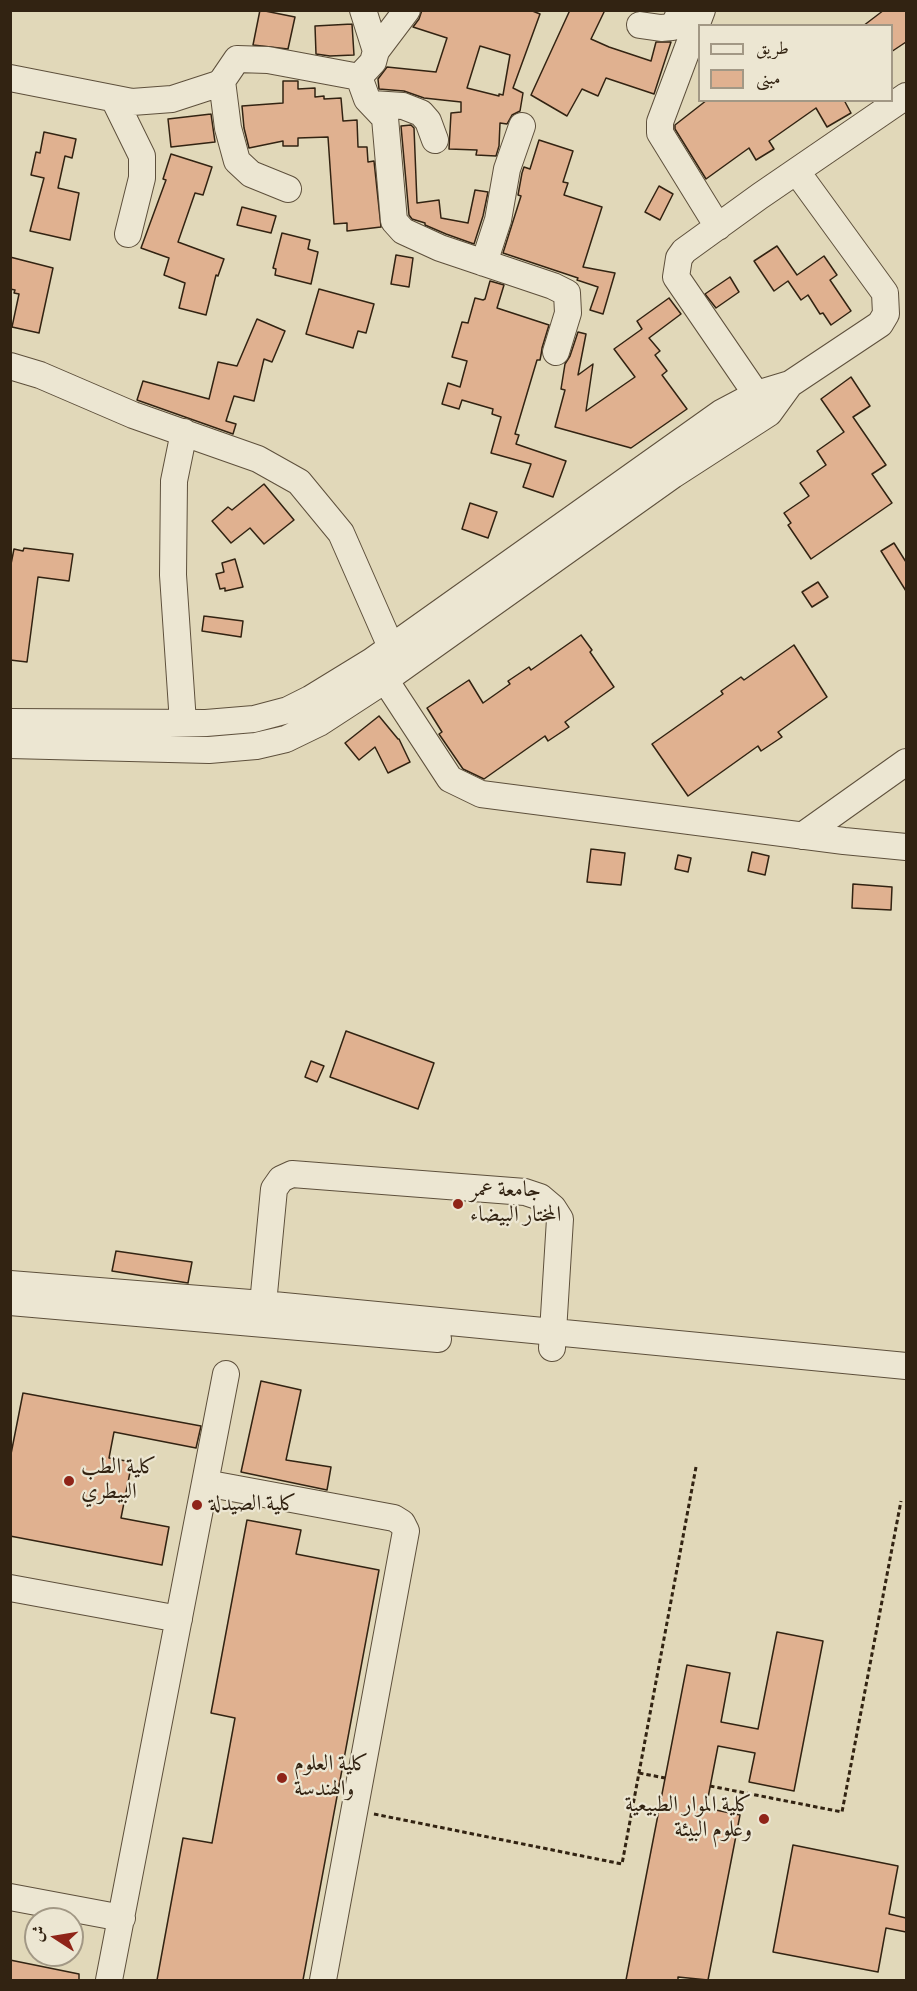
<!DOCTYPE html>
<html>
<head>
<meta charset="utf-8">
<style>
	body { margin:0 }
	#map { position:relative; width:917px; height:1991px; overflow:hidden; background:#e1d8b9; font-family:"IM FELL DW Pica",Amiri,serif }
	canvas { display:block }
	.frame { position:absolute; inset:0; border:12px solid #322312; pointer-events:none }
	.legend { position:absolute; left:698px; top:24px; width:195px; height:78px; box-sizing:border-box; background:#ece6d2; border:2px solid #a29885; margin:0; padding:8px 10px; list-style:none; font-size:18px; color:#322312 }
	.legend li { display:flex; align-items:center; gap:12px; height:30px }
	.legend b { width:30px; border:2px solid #a29885 }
	.north { position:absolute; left:24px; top:1907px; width:60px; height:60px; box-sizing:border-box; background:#ece6d2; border:2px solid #a29885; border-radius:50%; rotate:282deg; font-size:16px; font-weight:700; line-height:24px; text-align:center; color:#322312 }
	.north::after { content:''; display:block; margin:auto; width:21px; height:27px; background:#8f2418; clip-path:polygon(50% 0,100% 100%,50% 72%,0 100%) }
</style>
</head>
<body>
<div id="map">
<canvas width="917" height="1991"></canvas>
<div class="frame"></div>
<ul class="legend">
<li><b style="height:8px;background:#ece6d2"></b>طريق</li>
<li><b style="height:16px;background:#e0b190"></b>مبنى</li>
</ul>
<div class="north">ش</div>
</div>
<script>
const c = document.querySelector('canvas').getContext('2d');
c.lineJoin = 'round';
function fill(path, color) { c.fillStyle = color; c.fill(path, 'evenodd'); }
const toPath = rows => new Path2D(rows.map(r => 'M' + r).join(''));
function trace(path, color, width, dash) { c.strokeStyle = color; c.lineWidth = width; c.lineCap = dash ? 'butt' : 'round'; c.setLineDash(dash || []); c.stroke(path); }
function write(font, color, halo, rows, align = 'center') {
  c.font = font + ' "IM FELL DW Pica",Amiri,serif'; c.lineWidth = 4.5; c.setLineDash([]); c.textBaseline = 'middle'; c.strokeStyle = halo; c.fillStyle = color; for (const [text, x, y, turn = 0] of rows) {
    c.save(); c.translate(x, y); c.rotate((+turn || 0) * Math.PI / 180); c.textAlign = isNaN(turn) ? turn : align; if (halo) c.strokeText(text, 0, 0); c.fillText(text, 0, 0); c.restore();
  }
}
const building = toPath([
	[260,10,295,17,288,49,253,45,260,10],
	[422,10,530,10,540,14,513,88,523,93,520,111,512,115,507,124,500,123,499,146,496,156,476,155,477,150,449,149,451,113,461,112,461,102,424,98,404,91,379,89,378,79,387,67,436,72,447,38,413,27,419,19,422,10],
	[480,46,510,55,503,95,499,94,499,96,467,88,480,46],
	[570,10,605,10,591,39,609,47,651,61,656,42,671,42,654,94,606,78,598,96,582,89,567,116,531,95,570,10],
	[884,10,906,10,906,42,891,52,891,26,863,26,884,10],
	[352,24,354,55,330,56,316,54,315,26,352,24],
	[283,81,298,81,298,89,315,88,315,97,324,96,324,99,341,98,343,121,357,120,358,147,367,147,368,162,374,161,381,227,347,231,347,223,334,224,328,137,298,138,298,146,283,146,283,141,249,148,244,128,242,106,283,103,283,81],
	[707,100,844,100,851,113,827,127,816,108,769,141,774,149,756,160,749,148,706,179,675,129,675,125,707,100],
	[211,114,215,142,171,147,168,119,211,114],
	[411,125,414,128,417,203,439,200,441,218,468,223,475,190,488,192,483,216,474,244,446,234,425,225,425,223,412,219,409,215,401,126,411,125],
	[44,132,76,139,72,158,65,156,58,188,79,193,70,240,30,231,44,178,31,175,36,152,40,153,44,132],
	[539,140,573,151,563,182,568,183,564,195,602,207,583,267,615,273,603,314,590,310,598,287,577,280,578,278,503,253,521,196,518,195,522,173,524,167,530,169,539,140],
	[171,154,212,167,203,195,195,193,178,242,224,259,218,276,216,275,206,315,179,308,185,283,164,275,169,258,141,248,166,180,163,179,171,154],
	[659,186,673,194,660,220,645,212,659,186],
	[242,207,276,216,271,233,237,225,242,207],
	[282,233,310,240,308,249,318,252,311,284,275,275,276,269,273,268,282,233],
	[777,246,797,275,824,256,837,275,830,280,851,311,831,325,823,313,820,314,808,295,801,300,788,281,774,291,754,261,777,246],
	[396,255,413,258,409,287,391,284,396,255],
	[10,257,53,268,39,333,12,327,19,294,14,293,15,290,10,289,10,257],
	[730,277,739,292,716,308,705,294,730,277],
	[490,281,504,285,497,308,549,325,542,348,541,355,540,360,537,360,515,434,519,435,516,444,566,461,553,497,523,487,531,464,491,453,501,417,492,414,493,409,462,400,459,409,442,404,448,383,460,387,467,361,452,357,462,322,468,323,475,298,483,300,485,299,490,281],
	[319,289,374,304,366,333,358,331,353,348,306,334,319,289],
	[669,298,681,314,649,338,660,351,655,355,667,371,662,375,687,409,631,448,555,427,565,390,561,389,565,364,570,356,578,332,586,334,578,375,593,364,586,411,635,377,614,349,642,329,637,321,669,298],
	[257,319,285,331,272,362,264,359,254,401,234,396,226,421,236,424,233,434,137,400,143,381,209,399,218,362,237,366,257,319],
	[851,377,870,406,853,417,886,465,872,474,892,503,811,559,788,525,791,523,784,513,809,496,800,483,826,465,817,451,844,432,821,399,851,377],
	[264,484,294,520,264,544,250,528,231,543,212,521,228,507,232,510,264,484],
	[470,503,497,512,488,538,462,529,470,503],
	[894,543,906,562,906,591,881,551,894,543],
	[24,548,73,554,69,581,38,577,27,662,10,660,10,569,14,549,23,551,24,548],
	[235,559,243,587,225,591,225,588,220,589,216,574,224,572,222,563,235,559],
	[818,582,828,597,812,607,802,592,818,582],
	[204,616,243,621,241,637,202,631,204,616],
	[581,635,592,650,590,652,614,687,565,722,569,727,548,741,545,736,484,779,463,769,439,734,442,732,427,708,469,680,483,703,510,684,508,681,529,667,531,670,581,635],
	[794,645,827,697,778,732,782,737,761,751,758,746,688,796,652,744,723,694,721,691,741,677,744,680,794,645],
	[379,716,398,739,399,739,410,762,388,773,375,747,359,760,345,743,379,716],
	[591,849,625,853,621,885,587,882,591,849],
	[752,852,769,856,765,875,748,871,752,852],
	[678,855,691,858,688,872,675,869,678,855],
	[853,884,892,887,891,910,852,908,853,884],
	[346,1031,434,1063,418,1109,330,1077,346,1031],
	[311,1061,324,1066,317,1082,305,1077,311,1061],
	[116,1251,192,1262,188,1283,112,1271,116,1251],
	[261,1381,301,1390,286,1460,331,1467,327,1490,241,1472,261,1381],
	[23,1393,201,1426,196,1448,114,1432,109,1458,132,1462,121,1518,169,1527,162,1565,10,1536,10,1459,23,1393],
	[247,1520,301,1530,296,1554,379,1570,303,1980,157,1980,183,1838,212,1843,235,1718,211,1713,247,1520],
	[777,1632,823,1641,794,1791,749,1782,755,1753,718,1746,706,1808,740,1815,708,1980,678,1977,678,1980,626,1980,687,1665,730,1673,721,1722,758,1729,777,1632],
	[793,1845,898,1866,889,1914,906,1918,906,1932,886,1928,878,1972,773,1952,793,1845],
	[10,1960,79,1974,79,1980,10,1980,10,1960]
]);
fill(building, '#e0b190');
trace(building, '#322312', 1.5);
const minor = toPath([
	[363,10,376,51],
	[702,10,660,122,660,133,718,227],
	[640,25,661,28,672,27,677,19,680,10],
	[359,77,367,99,385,118,394,221,403,231,440,248,553,286,567,293,568,313,556,352],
	[10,78,132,102,172,99,218,84,222,81,237,59,268,60,359,77,373,62,376,51,407,10],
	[222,81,228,128,237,161,251,174,288,189],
	[114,99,142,156,142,178,128,234],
	[372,104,403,106,421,113,428,121,435,140],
	[484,263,498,220,507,169,522,126],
	[10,366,40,375,133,415,258,459,299,482,341,533,391,647],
	[765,407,676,277,679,258,684,251,760,196,906,96],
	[376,666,450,779,481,794,844,841,906,847],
	[10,722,206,723,254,719,288,710,310,699,372,661,721,413,757,394,790,384,880,324,886,314,885,293,797,172],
	[183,723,173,575,174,481,184,432],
	[10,745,209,750,256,746,286,739,319,723,385,680,673,475,769,413,790,384],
	[802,836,906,762],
	[10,1284,263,1304,906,1366],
	[10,1302,438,1339],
	[263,1304,274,1189,281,1179,292,1174,525,1192,540,1197,553,1208,560,1219,552,1348],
	[205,1483,394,1518,402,1523,406,1531,323,1980],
	[10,1588,179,1619],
	[10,1897,122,1918],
	[109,1980,226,1374]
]);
trace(minor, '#5e503c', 28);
trace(toPath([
	[639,1773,665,1778],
	[710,1786,842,1812,901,1501],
	[374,1814,622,1864,696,1467]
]), '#322312', 3, [4.5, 3]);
trace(minor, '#ece6d2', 26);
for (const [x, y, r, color] of [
	[458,1204,6,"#8f2418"],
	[69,1481,6,"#8f2418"],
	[197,1505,6,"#8f2418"],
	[282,1778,6,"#8f2418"],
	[764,1819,6,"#8f2418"]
]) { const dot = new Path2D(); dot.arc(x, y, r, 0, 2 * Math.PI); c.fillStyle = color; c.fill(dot); trace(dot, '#ece6d2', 2); }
write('22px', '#322312', '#ece6d2', [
	["جامعة عمر",470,1191],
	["المختار البيضاء",470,1216],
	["كلية الطب",81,1468],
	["البيطري",81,1493],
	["كلية الصيدلة",209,1505],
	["كلية العلوم",294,1765],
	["والهندسة",294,1790],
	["كلية الموار الطبيعية",752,1806,"right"],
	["وعلوم البيئة",752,1831,"right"]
], 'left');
</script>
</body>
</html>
